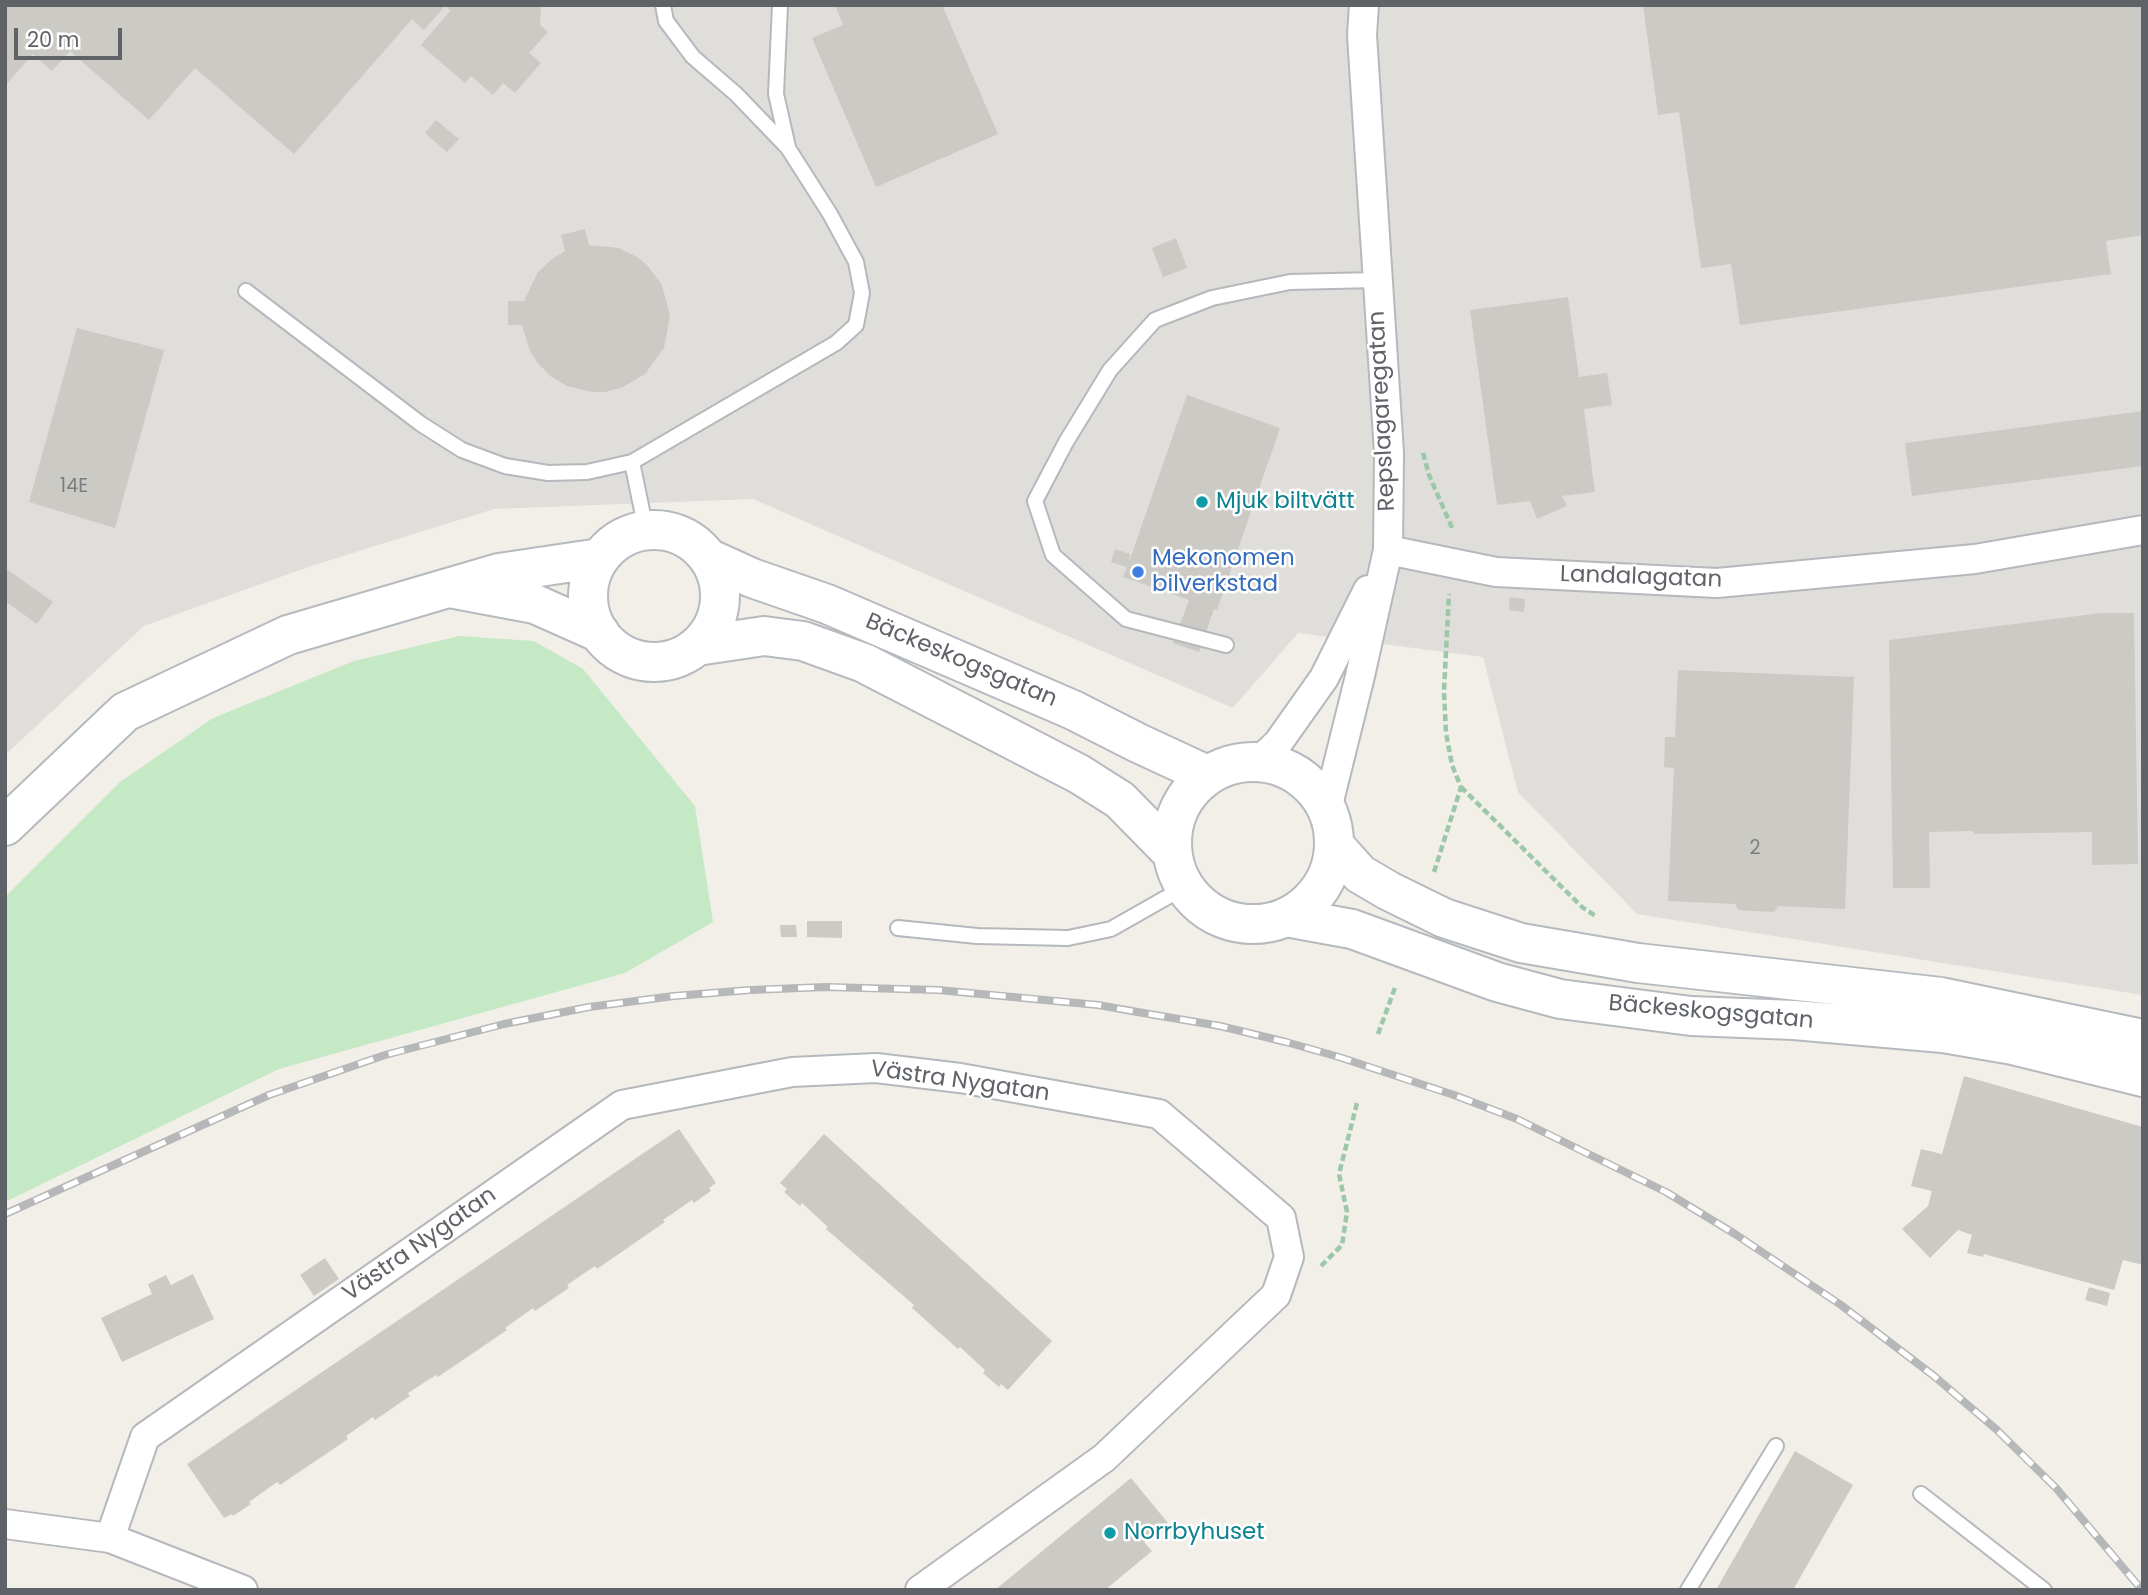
<!DOCTYPE html>
<html>
<head>
<meta charset="utf-8">
<style>
	body { margin:0 }
	#map { position:relative; width:2148px; height:1595px; overflow:hidden; background:#f1efe8; font-family:Poppins,sans-serif }
	canvas { display:block }
	.frame { position:absolute; inset:0; border:7px solid #5f6368; pointer-events:none }
	.scale { position:absolute; left:14px; top:28px; width:108px; height:32px; box-sizing:border-box; border:4px solid #5f6368; border-top:0; padding-left:9px; font-size:21px; line-height:24px; white-space:nowrap; color:#5f6368; -webkit-text-stroke:5px #fff; paint-order:stroke }
</style>
</head>
<body>
<div id="map">
<canvas width="2148" height="1595"></canvas>
<div class="frame"></div>
<div class="scale">20 m</div>
</div>
<script>
const c = document.querySelector('canvas').getContext('2d');
c.lineJoin = 'round';
function fill(path, color) { c.fillStyle = color; c.fill(path, 'evenodd'); }
const toPath = rows => new Path2D(rows.map(r => 'M' + r).join(''));
function trace(path, color, width, dash) { c.strokeStyle = color; c.lineWidth = width; c.lineCap = dash ? 'butt' : 'round'; c.setLineDash(dash || []); c.stroke(path); }
function write(font, color, halo, rows, align = 'center') {
  c.font = font + ' Poppins,sans-serif'; c.lineWidth = 5; c.setLineDash([]); c.textBaseline = 'middle'; c.strokeStyle = halo; c.fillStyle = color; for (const [text, x, y, turn = 0] of rows) {
    c.save(); c.translate(x, y); c.rotate((+turn || 0) * Math.PI / 180); c.textAlign = isNaN(turn) ? turn : align; if (halo) c.strokeText(text, 0, 0); c.fillText(text, 0, 0); c.restore();
  }
}
fill(toPath([
	[5,5,2143,5,2143,995,1637,914,1518,792,1483,657,1298,633,1233,708,753,499,494,509,311,566,144,626,5,755]
]), '#e0deda');
fill(toPath([
	[459,636,534,641,583,669,695,806,713,922,625,973,279,1069,5,1202,5,897,120,782,213,718,354,661]
]), '#c5e8c5');
fill(toPath([
	[5,5,442,5,444,7,424,30,412,19,294,154,195,68,149,120,70,51,52,71,33,54,5,86],
	[445,5,541,5,540,25,548,32,529,53,541,63,515,93,503,83,493,95,471,76,465,83,421,45,450,11],
	[835,5,942,5,998,134,876,187,812,38,843,25],
	[1643,5,2143,5,2143,235,2106,241,2111,274,1740,325,1731,264,1701,268,1679,112,1658,115],
	[436,120,459,139,447,152,425,133],
	[585,229,589,245,619,248,637,257,647,265,662,285,670,316,664,348,645,374,623,387,605,392,592,392,567,386,550,376,537,362,530,351,522,325,508,325,508,301,524,301,538,272,552,259,565,251,561,235],
	[1176,238,1187,268,1163,277,1152,248],
	[1568,297,1579,377,1607,373,1612,405,1584,409,1595,492,1562,496,1567,506,1537,519,1530,501,1497,505,1470,310],
	[77,328,164,350,115,528,29,502],
	[1187,395,1280,428,1217,610,1214,609,1199,652,1173,643,1189,600,1123,577,1127,567,1111,562,1115,549,1130,554,1129,562],
	[2143,411,2143,466,1912,496,1905,443],
	[5,568,53,602,37,624,5,601],
	[1510,597,1525,599,1524,612,1509,610],
	[2101,613,2134,613,2138,864,2092,865,2092,832,1974,834,1973,831,1929,832,1930,888,1893,888,1889,640],
	[1678,670,1854,677,1845,909,1778,906,1774,912,1738,910,1735,904,1668,901,1674,768,1664,767,1665,737,1675,737],
	[807,921,842,921,842,938,807,937],
	[780,925,796,925,797,937,781,937],
	[1964,1076,2143,1127,2143,1265,2123,1260,2114,1290,1984,1254,1983,1257,1967,1253,1972,1235,1958,1230,1930,1258,1902,1229,1928,1206,1932,1191,1911,1186,1921,1149,1942,1154],
	[679,1129,716,1183,709,1188,711,1191,694,1203,692,1200,663,1220,665,1222,597,1269,595,1266,567,1285,569,1288,535,1311,533,1308,505,1328,507,1330,438,1377,436,1375,408,1393,410,1396,375,1420,373,1417,346,1436,348,1439,280,1485,277,1482,249,1502,251,1504,233,1516,232,1514,224,1518,187,1464],
	[824,1134,1052,1341,1008,1390,1001,1384,999,1387,983,1373,985,1370,960,1347,958,1349,912,1308,914,1305,826,1229,828,1227,802,1203,800,1206,784,1192,787,1189,780,1183],
	[325,1258,339,1279,314,1296,300,1275],
	[193,1274,214,1319,122,1362,101,1318,152,1294,148,1284,166,1275,171,1285],
	[2089,1287,2110,1293,2107,1306,2085,1300],
	[1795,1451,1853,1485,1793,1590,1716,1590],
	[1131,1478,1168,1523,1144,1542,1152,1551,1105,1590,995,1590]
]), '#cccac5');
const service = toPath([
	[780,5,776,94,788,147],
	[246,291,421,424,462,450,505,466,548,473,587,472,632,462,646,530],
	[632,462,836,343,856,325,862,293,856,262,830,214,788,148,736,94,693,57,666,21,663,5],
	[1226,645,1126,619,1053,555,1035,501,1066,442,1110,370,1155,320,1212,298,1290,282,1376,280],
	[898,928,977,936,1068,938,1111,929,1185,887],
	[1921,1494,2044,1590],
	[1688,1590,1776,1446]
]);
const minor = toPath([
	[1388,550,1496,572,1717,583,1975,559,2143,530],
	[1258,762,1278,743,1324,678,1368,590],
	[1327,809,1360,676,1388,550,1389,453,1362,35,1364,5],
	[5,1524,110,1538,243,1590],
	[110,1538,145,1437,622,1105,792,1072,876,1068,960,1078,1159,1114,1281,1218,1289,1257,1276,1295,1104,1458,920,1590]
]);
const secondary = toPath([
	'588 596a66 66 0 1 1 132 0a66 66 0 1 1-132 0Z',
	[710,559,752,578,827,604,1073,710,1138,743,1207,775],
	[455,589,535,604,600,633],
	[697,646,764,636,803,641,864,663,1079,774,1120,800,1173,854],
	'1172 843a81 81 0 1 1 162 0a81 81 0 1 1-162 0Z',
	[5,826,125,712,288,635,499,573,600,558],
	[1334,845,1360,874,1389,891,1444,918,1521,943,1638,963,1941,997,2143,1039],
	[1286,917,1352,929,1497,982,1560,999,1691,1016,1794,1020,1943,1033,2013,1045,2143,1077]
]);
trace(service, '#b5b8bc', 18);
trace(minor, '#b5b8bc', 32);
trace(secondary, '#b6babf', 42);
trace(toPath([
	[1423,453,1429,475,1453,530],
	[1461,787,1582,907,1597,917],
	[1434,872,1461,787,1452,765,1446,733,1444,691,1449,594],
	[1378,1034,1396,985],
	[1321,1266,1342,1245,1347,1212,1339,1174,1357,1103]
]), '#9cc7a9', 4.5, [7, 3.5]);
trace(service, '#fff', 14);
trace(minor, '#fff', 28);
trace(secondary, '#fff', 38);
const rail = toPath([
	[5,1214,269,1095,385,1055,504,1024,589,1007,674,996,750,990,826,987,938,990,1098,1005,1149,1014,1220,1026,1286,1042,1339,1057,1454,1095,1517,1119,1666,1192,1735,1234,1841,1305,1934,1376,1997,1430,2056,1488,2142,1590]
]);
trace(rail, '#b6b7b8', 8);
trace(rail, '#fff', 5, [16]);
for (const [x, y, r, color] of [
	[1202,502,7,"#0f9aa8"],
	[1138,572,7,"#3f7fe0"],
	[1110,1533,7,"#0f9aa8"]
]) { const dot = new Path2D(); dot.arc(x, y, r, 0, 2 * Math.PI); c.fillStyle = color; c.fill(dot); trace(dot, '#fff', 2.5); }
write('19px', '#7a7d7f', null, [
	["14E",74,487],
	["2",1755,849]
]);
write('23px', '#5f6368', '#fff', [
	["Repslagaregatan",1383,411,-93],
	["Landalagatan",1641,578,2],
	["Bäckeskogsgatan",961,661,23],
	["Bäckeskogsgatan",1711,1013,5],
	["Västra Nygatan",960,1082,8],
	["Västra Nygatan",420,1245,-35]
]);
write('23px', '#0d838f', '#fff', [
	["Mjuk biltvätt",1216,502],
	["Norrbyhuset",1124,1533]
], 'left');
write('23px', '#366cbe', '#fff', [
	["Mekonomen",1152,559],
	["bilverkstad",1152,585]
], 'left');
</script>
</body>
</html>
